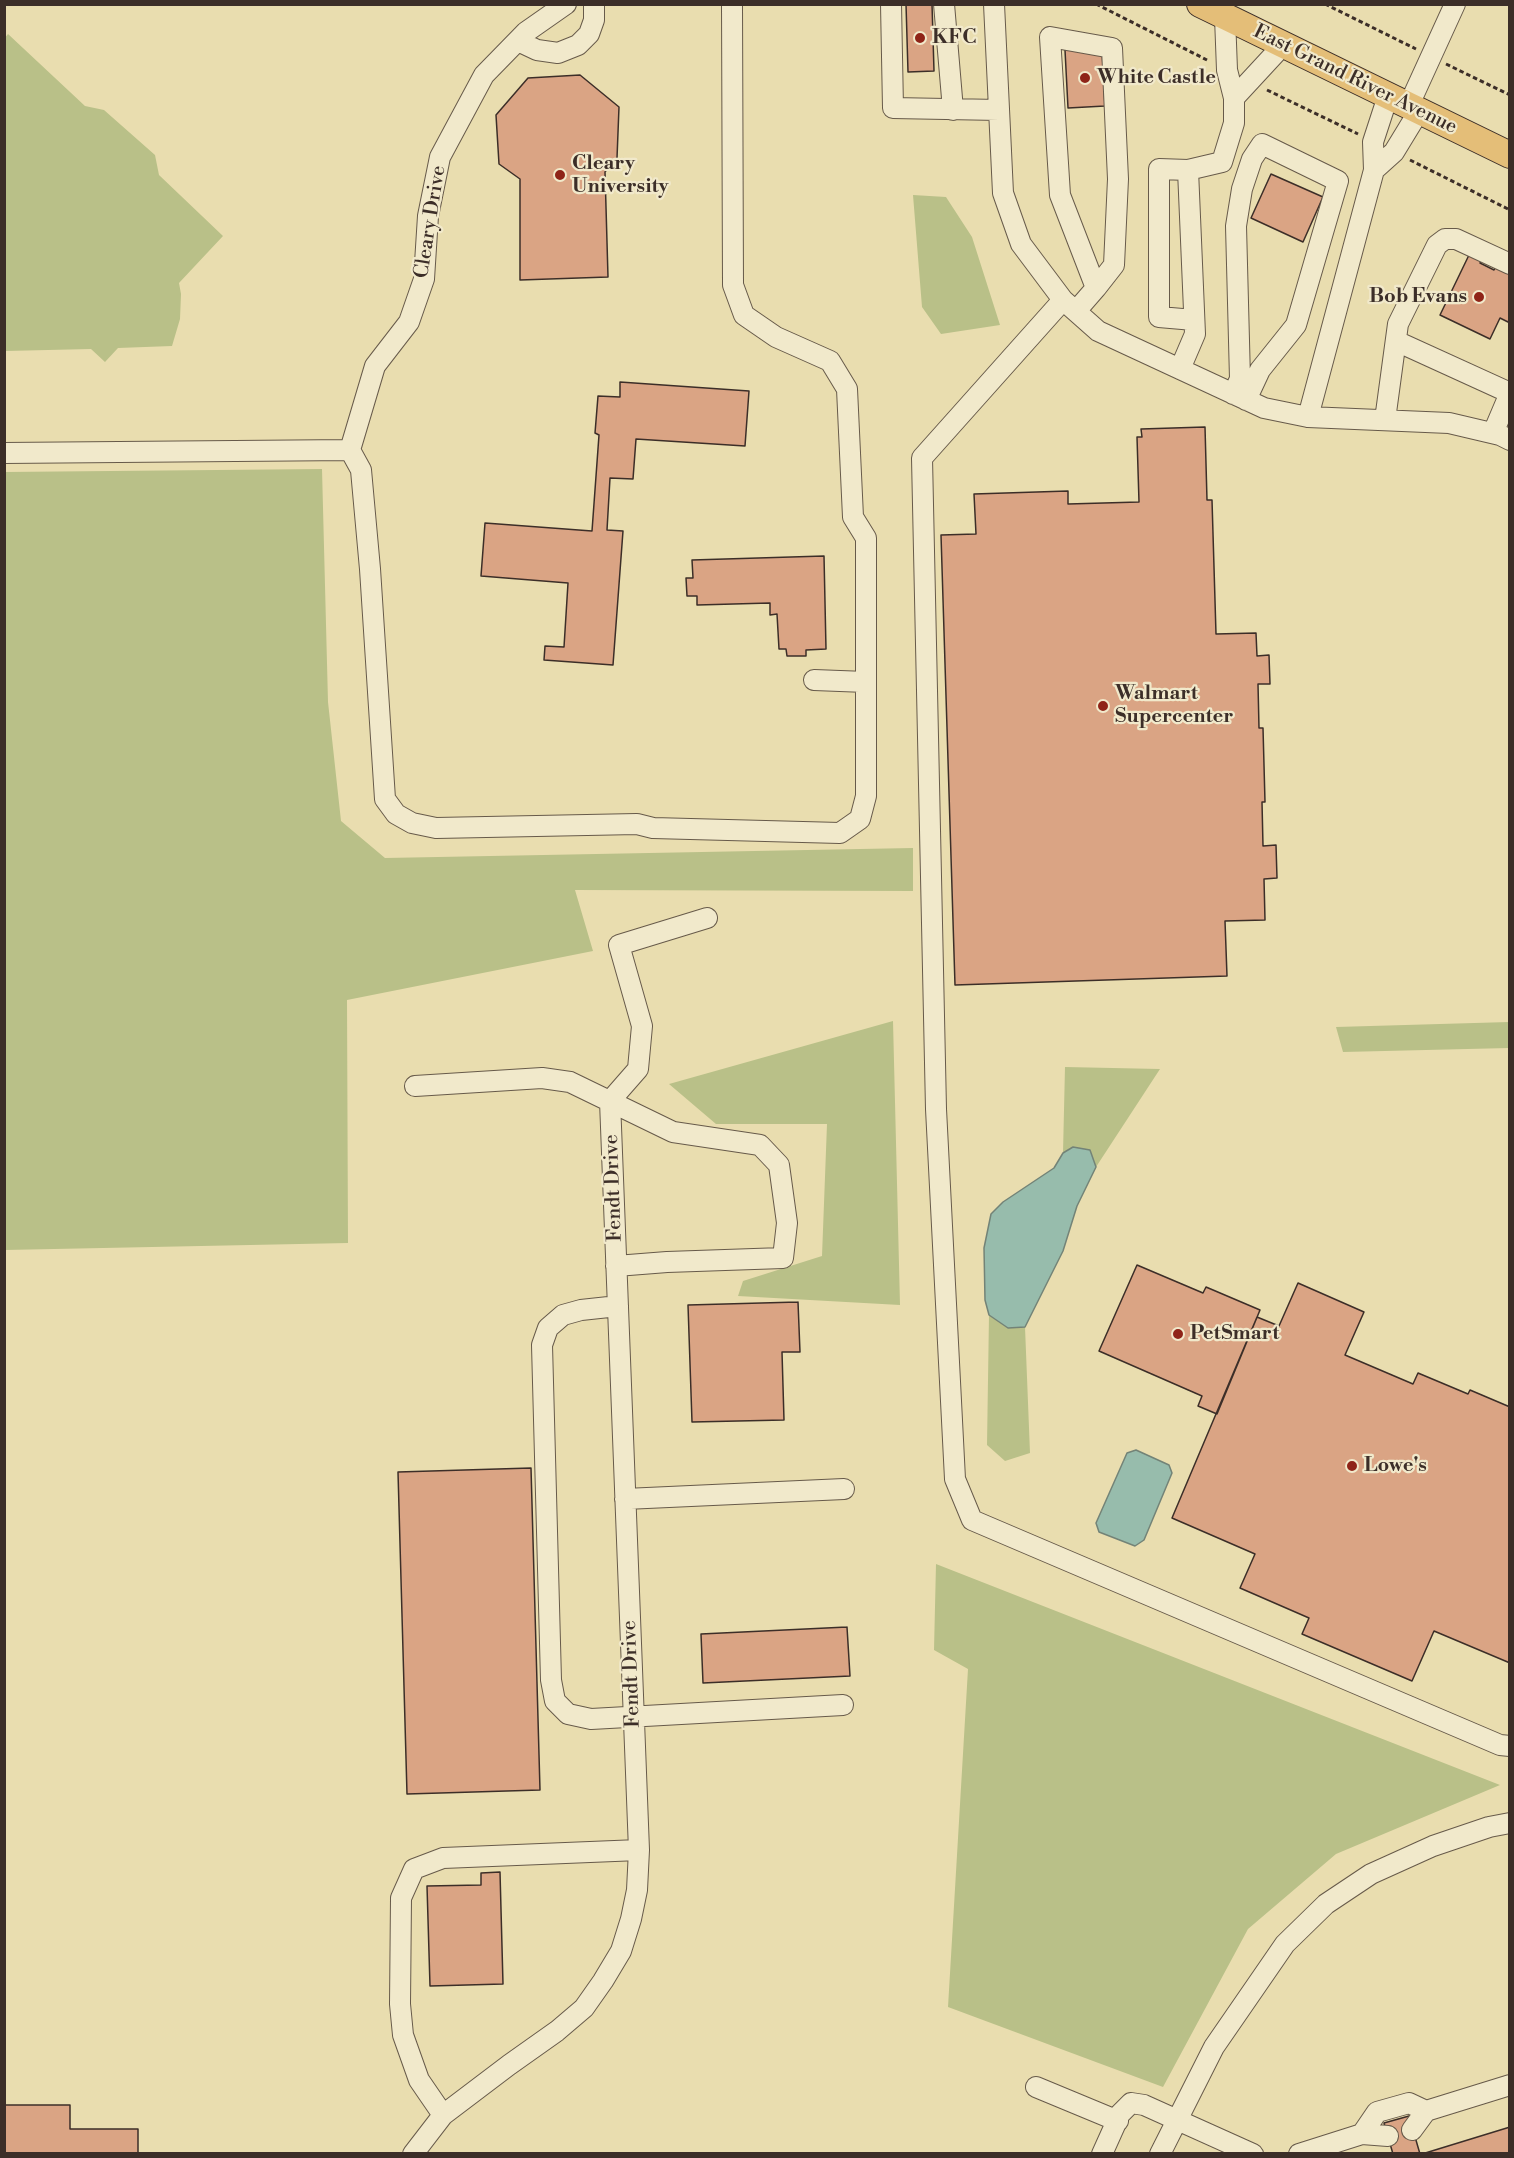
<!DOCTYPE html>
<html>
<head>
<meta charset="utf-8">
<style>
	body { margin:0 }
	#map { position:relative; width:1514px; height:2158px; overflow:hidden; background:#e9ddaf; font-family:"Libre Bodoni",serif }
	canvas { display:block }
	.frame { position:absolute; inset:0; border:6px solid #3c2e28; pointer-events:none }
</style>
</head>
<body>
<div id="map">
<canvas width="1514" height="2158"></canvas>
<div class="frame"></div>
</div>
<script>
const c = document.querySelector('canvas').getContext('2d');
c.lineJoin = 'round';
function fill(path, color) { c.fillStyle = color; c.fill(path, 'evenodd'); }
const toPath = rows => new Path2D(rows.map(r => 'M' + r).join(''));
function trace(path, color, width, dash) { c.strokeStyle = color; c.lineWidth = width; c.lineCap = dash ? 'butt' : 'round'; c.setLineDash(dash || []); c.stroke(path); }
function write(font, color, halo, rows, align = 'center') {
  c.font = font + ' "Libre Bodoni",serif'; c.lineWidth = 4.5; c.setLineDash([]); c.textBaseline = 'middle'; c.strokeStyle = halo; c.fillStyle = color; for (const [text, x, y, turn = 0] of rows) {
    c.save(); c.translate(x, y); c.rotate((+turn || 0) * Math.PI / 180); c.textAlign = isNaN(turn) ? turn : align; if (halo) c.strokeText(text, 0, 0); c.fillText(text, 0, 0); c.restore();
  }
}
fill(toPath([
	[8,34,85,106,104,110,155,155,159,175,223,236,179,283,181,294,180,319,172,346,118,348,105,362,91,349,5,351,4,39],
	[913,195,946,197,972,237,1000,325,941,334,922,307],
	[322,469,328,702,341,821,385,858,913,848,913,891,575,890,593,951,347,1000,348,1243,5,1250,5,472],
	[893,1021,900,1305,738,1296,743,1281,822,1256,827,1124,716,1124,669,1084],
	[1509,1022,1509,1048,1343,1052,1336,1027],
	[1065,1067,1160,1069,1096,1167,1090,1150,1073,1147,1063,1153],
	[989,1315,1008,1328,1025,1327,1030,1453,1005,1461,987,1445],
	[936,1564,1500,1785,1336,1854,1248,1929,1163,2087,948,2007,968,1669,934,1650]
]), '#b9c088');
const water = toPath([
	[1073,1147,1090,1150,1096,1167,1077,1206,1063,1251,1025,1327,1008,1328,989,1315,985,1300,984,1248,991,1214,1003,1202,1054,1168,1063,1153,1073,1147],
	[1136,1450,1169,1465,1172,1473,1144,1540,1135,1546,1099,1532,1096,1523,1127,1453,1136,1450]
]);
fill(water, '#97bcac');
trace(water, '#738377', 1.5);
const building = toPath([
	[906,4,932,4,934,71,908,72,906,4],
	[1102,48,1105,106,1068,108,1065,50,1102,48],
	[580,75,619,107,617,158,605,172,608,277,520,280,520,179,499,164,496,115,528,78,580,75],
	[1271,174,1323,197,1303,242,1251,218,1271,174],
	[1469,255,1481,261,1480,263,1494,270,1497,264,1510,270,1510,318,1508,322,1500,318,1490,339,1440,315,1469,255],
	[620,382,749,391,745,446,636,439,633,479,610,478,607,530,623,531,613,665,544,660,545,646,564,647,568,583,481,576,485,523,592,531,599,435,595,433,598,396,620,397,620,382],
	[1205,427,1207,500,1212,500,1216,634,1256,633,1257,656,1269,655,1270,684,1258,684,1259,728,1263,728,1265,802,1262,802,1263,846,1276,845,1277,878,1264,879,1265,920,1225,921,1227,976,955,985,941,535,976,534,974,494,1068,491,1068,504,1139,502,1137,437,1142,437,1141,429,1205,427],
	[824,556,826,649,806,650,806,656,787,656,786,649,779,649,777,614,770,615,770,603,697,605,697,596,687,596,686,578,693,578,692,560,824,556],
	[1137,1265,1203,1293,1206,1287,1260,1310,1217,1414,1198,1406,1202,1396,1099,1351,1137,1265],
	[1298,1283,1364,1312,1345,1355,1413,1384,1418,1373,1468,1394,1470,1390,1510,1407,1510,1663,1434,1631,1412,1681,1302,1634,1309,1618,1240,1588,1255,1554,1172,1518,1257,1317,1279,1326,1298,1283],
	[798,1302,800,1352,782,1352,784,1420,692,1422,688,1305,798,1302],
	[531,1468,540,1790,407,1794,398,1472,531,1468],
	[847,1627,850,1676,703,1683,701,1634,847,1627],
	[500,1872,503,1984,430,1986,427,1886,481,1885,481,1873,500,1872],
	[4,2105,70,2105,70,2129,138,2129,138,2154,4,2154,4,2105],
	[1409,2116,1420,2154,1393,2154,1384,2123,1409,2116],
	[1510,2127,1510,2154,1422,2154,1510,2127]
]);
fill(building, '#daa484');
trace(building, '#3c2e28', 1.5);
const minor = toPath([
	[891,4,893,108,999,110],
	[944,4,953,110],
	[994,4,1003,193,1021,244,1063,300,1098,331,1264,408,1308,417,1449,423,1500,435,1510,440],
	[518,41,537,50,558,53,578,45,589,34,594,20,594,4],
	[1234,98,1283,45],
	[1408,107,1455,4],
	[1188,170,1159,169,1159,317,1194,320],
	[1374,170,1394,152,1419,111],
	[1063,300,922,458,936,1109,955,1479,972,1520,1500,1745,1510,1746],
	[1076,311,1096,288,1060,195,1050,37,1112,48,1118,179,1114,265,1096,288],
	[1396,341,1510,393],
	[1180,369,1195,334,1188,170,1222,162,1234,123,1234,98,1227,70,1225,17],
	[1233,394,1240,379,1236,226,1242,189,1252,159,1262,144,1338,181,1296,325,1260,370,1246,400],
	[1308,417,1374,170,1373,142,1388,96],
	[1385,420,1398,324,1437,245,1445,239,1456,239,1510,264],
	[1493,433,1510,393],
	[350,450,361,470,370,569,385,799,396,814,412,823,436,828,637,824,653,828,840,833,860,819,866,796,866,538,853,517,847,389,830,361,776,337,744,315,733,285,732,4],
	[4,453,350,450,375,366,409,322,424,279,428,216,440,157,484,75,526,32,566,4],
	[814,680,866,682],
	[415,1086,542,1078,570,1082,673,1132,760,1145,779,1165,787,1223,783,1258,667,1262,616,1266],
	[610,1101,638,1069,642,1026,619,945,707,918],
	[618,1306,581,1310,563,1315,548,1328,542,1345,551,1680,555,1701,568,1714,591,1719,843,1705],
	[625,1499,844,1489],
	[1036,2087,1118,2121],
	[443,2115,419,2080,403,2035,400,2004,401,1898,414,1869,443,1858,639,1850],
	[1412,2130,1426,2111],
	[1362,2134,1388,2136],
	[413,2154,443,2115,509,2065,557,2031,584,2008,603,1981,621,1951,631,1919,637,1890,639,1850,610,1101],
	[1102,2154,1120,2114,1131,2103,1144,2105,1253,2154],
	[1160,2154,1214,2047,1285,1944,1326,1904,1371,1874,1433,1846,1489,1827,1510,1823],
	[1299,2154,1362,2134,1377,2112,1409,2103,1426,2111,1510,2085]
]);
const major = toPath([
	[1200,4,1510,155]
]);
trace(minor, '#675a4a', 22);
trace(major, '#3c2e28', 28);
trace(toPath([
	[1096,4,1207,60],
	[1325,4,1416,49],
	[1446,64,1510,95],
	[1267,90,1358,134],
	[1410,160,1510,210]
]), '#3c2e28', 3, [4.5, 3]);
trace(minor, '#f1e9cb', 20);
trace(major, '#e4be78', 26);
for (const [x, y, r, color] of [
	[920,38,6,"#8f2418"],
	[1085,78,6,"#8f2418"],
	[560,175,6,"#8f2418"],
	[1479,297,6,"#8f2418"],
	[1103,706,6,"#8f2418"],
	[1178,1334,6,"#8f2418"],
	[1352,1466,6,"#8f2418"]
]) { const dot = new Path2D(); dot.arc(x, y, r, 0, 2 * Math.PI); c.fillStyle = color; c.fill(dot); trace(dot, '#f1e9cb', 2); }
write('bold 20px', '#3c2e28', '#f1e9cb', [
	["KFC",932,38],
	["White Castle",1097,78],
	["Cleary",572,164],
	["University",572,187],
	["Bob Evans",1467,297,"right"],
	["Walmart",1115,694],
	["Supercenter",1115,717],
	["PetSmart",1190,1334],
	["Lowe's",1364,1466]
], 'left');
write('20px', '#3c2e28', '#f1e9cb', [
	["East Grand River Avenue",1355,80,26],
	["Cleary Drive",431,222,-81],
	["Fendt Drive",614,1188,-92],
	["Fendt Drive",632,1674,-92]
]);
</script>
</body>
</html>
